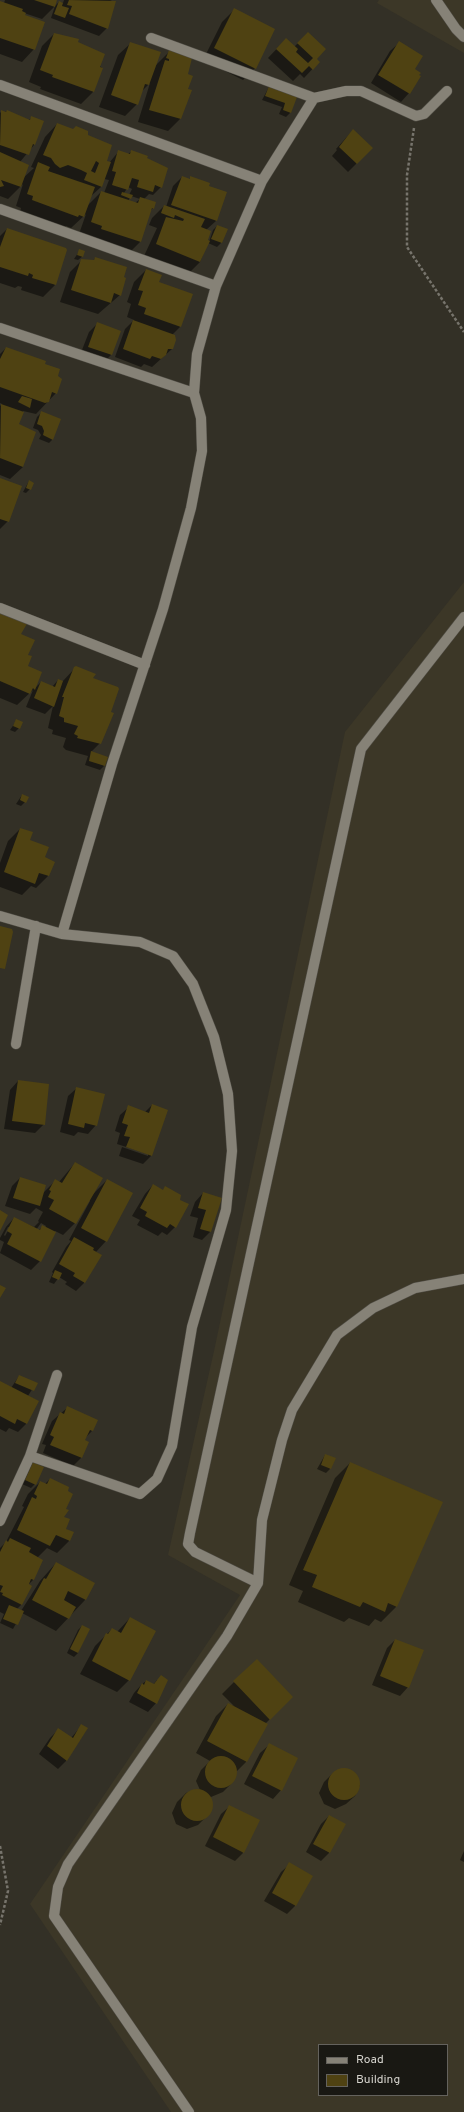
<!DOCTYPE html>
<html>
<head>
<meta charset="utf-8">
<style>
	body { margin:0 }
	#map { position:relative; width:464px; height:2112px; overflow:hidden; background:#333026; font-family:Overpass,sans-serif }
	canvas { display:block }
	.legend { position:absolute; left:318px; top:2044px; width:130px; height:52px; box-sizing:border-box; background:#191813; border:1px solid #64625d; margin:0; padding:5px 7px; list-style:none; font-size:12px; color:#d4d2cc }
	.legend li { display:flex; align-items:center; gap:8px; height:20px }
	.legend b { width:20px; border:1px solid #64625d }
</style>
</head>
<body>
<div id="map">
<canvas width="464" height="2112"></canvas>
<ul class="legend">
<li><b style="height:5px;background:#868277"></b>Road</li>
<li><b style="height:11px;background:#4f4212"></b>Building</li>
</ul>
</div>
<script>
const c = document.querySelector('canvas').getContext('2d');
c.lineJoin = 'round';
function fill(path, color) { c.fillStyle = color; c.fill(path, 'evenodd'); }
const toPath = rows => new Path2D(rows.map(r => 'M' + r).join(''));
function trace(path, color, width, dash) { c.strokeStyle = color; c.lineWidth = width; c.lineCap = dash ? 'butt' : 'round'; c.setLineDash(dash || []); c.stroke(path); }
fill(toPath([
	[379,0,464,0,464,53,377,3],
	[464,582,464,2112,171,2112,30,1904,240,1595,168,1555,214,1351,345,732],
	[319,2045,447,2045,447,2095,319,2095]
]), '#3c3727');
fill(toPath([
	[5,0,56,0,54,7,42,19,24,13,34,49,22,62,0,54,0,2,4,3],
	[64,0,110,0,114,2,107,28,99,36,51,18,55,6,59,2,63,3],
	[234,10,255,68,243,80,203,60,222,22],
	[308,33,315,59,319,62,304,78,300,74,293,81,268,58,286,39,294,47],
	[54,34,76,42,102,68,93,92,81,104,40,89,41,87,29,82,42,46],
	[131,43,154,67,170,51,187,75,187,89,190,91,180,119,168,131,138,122,150,83,142,91,137,104,125,116,99,107,118,55],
	[399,43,414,69,409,93,401,102,371,83,390,51],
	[269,87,296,97,290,113,286,117,279,114,282,107,262,100],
	[2,111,5,112,7,111,29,120,32,117,34,145,20,162,23,178,34,168,31,167,45,137,57,124,87,136,105,161,109,163,119,151,128,154,132,151,146,159,161,187,153,195,149,194,144,199,153,208,150,211,140,242,128,254,79,234,86,214,71,228,66,226,64,228,20,212,21,208,16,206,23,184,8,199,0,196,0,113],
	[104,179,109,180,104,193,101,192,87,206,90,197,101,187],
	[128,187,132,189,129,195,124,193],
	[131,196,140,199,135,203,128,201],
	[353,130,372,148,348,172,332,156,337,150,336,149],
	[182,177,188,180,191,178,216,221,206,230,206,241,209,242,213,230,217,226,226,230,221,243,217,247,208,243,200,262,188,274,144,256,157,228,149,225,152,218,164,206,166,207,173,186],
	[7,229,55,285,43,297,21,290,22,287,18,286,15,288,0,283,0,236],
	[80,250,83,256,78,260,74,259],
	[95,258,120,295,98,314,60,302,70,272,82,260,93,261],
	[146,270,158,283,180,327,172,335,172,349,152,367,144,364,141,367,115,357,125,329,134,320,127,317,131,304,127,302,134,282],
	[98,323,111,355,103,363,80,355,89,332],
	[6,348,44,364,57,376,56,393,36,414,23,411,18,425,23,467,10,479,0,475,0,406,2,404,0,403,0,354],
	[41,413,53,439,49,443,39,439,41,435,38,430,33,428,37,417],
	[0,480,8,521,0,529],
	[29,481,30,489,26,493,23,492],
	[0,613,20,634,27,656,27,667,34,689,41,682,52,687,58,680,62,682,75,668,92,678,100,743,91,752,104,766,100,770,85,765,88,756,66,750,63,747,66,738,52,734,53,730,48,728,53,706,45,714,26,707,33,690,17,705,0,698],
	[17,720,19,728,15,732,10,730],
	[22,795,25,802,21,806,16,804],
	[20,829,44,858,48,876,36,888,31,886,22,895,0,887,0,863,8,841],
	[18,1081,44,1124,35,1133,4,1129,10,1090],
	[77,1088,96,1125,88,1134,78,1132,74,1136,60,1132,68,1096],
	[152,1105,151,1156,143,1164,119,1156,122,1147,148,1156,148,1154,117,1144,120,1133,115,1131,120,1115,129,1107,145,1112],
	[75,1163,92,1195,107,1180,106,1241,96,1252,101,1255,84,1283,76,1291,65,1284,67,1282,59,1277,54,1284,49,1282,53,1273,52,1272,66,1247,71,1241,69,1240,90,1201,89,1200,75,1223,63,1235,55,1231,40,1261,31,1270,0,1253,4,1242,0,1240,0,1238,6,1227,14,1218,34,1227,39,1222,38,1221,43,1212,36,1208,30,1214,5,1206,12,1186,20,1178,43,1193,55,1181,59,1182],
	[41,1223,46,1226,45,1228,43,1226,38,1231,36,1230],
	[8,1227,10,1227,5,1236,4,1235],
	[153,1185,175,1227,167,1235,162,1232,158,1236,137,1225,140,1220,132,1216,145,1194],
	[203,1193,210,1232,202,1240,193,1237,198,1218,190,1216,195,1202],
	[19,1376,36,1383,28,1396,38,1401,26,1424,18,1432,9,1428,6,1432,0,1429,0,1382,11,1388],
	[67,1408,92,1431,85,1438,84,1441,88,1442,81,1458,73,1466,43,1453,46,1445,42,1444,52,1421],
	[325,1455,330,1469,326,1473,317,1469],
	[33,1463,35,1484,31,1488,22,1484,29,1467],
	[350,1463,441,1502,396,1607,381,1622,375,1619,369,1626,349,1618,344,1622,298,1602,303,1591,289,1585,335,1478],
	[50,1479,65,1529,73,1533,69,1541,57,1553,47,1548,37,1558,33,1580,28,1585,21,1605,17,1609,21,1611,40,1581,56,1563,94,1583,85,1600,56,1631,22,1613,13,1629,0,1623,4,1614,0,1612,0,1548,6,1542,24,1507,22,1506,28,1494,40,1482,45,1484],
	[130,1618,129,1680,117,1692,80,1674,95,1646,112,1629,117,1632],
	[82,1626,78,1653,74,1657,67,1653,78,1630],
	[395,1640,408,1687,400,1696,372,1685,387,1648],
	[157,1680,156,1703,148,1712,129,1702,134,1693,142,1684,146,1681,153,1685],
	[234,1682,280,1709,265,1724,266,1724,246,1762,236,1772,231,1784,223,1792,211,1797,208,1796,212,1805,207,1816,198,1825,187,1829,176,1824,172,1813,177,1802,186,1793,197,1789,200,1790,196,1781,201,1770,210,1761,196,1753,216,1716,228,1704,234,1706,222,1694],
	[82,1725,87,1729,66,1761,58,1769,39,1754,50,1738,58,1730,71,1738],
	[269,1745,281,1790,273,1799,244,1784,260,1753],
	[344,1769,355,1774,360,1785,355,1796,346,1804,335,1809,324,1804,319,1793,324,1782,333,1773],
	[230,1806,243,1853,235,1861,205,1846,221,1814],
	[329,1816,329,1853,321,1861,306,1852,321,1824],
	[464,1851,464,1862,460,1860],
	[290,1864,295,1906,287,1914,264,1901,281,1872]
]), '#0007');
fill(toPath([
	[34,0,57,0,55,7],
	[69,0,116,1,108,29,69,14,72,6,67,5],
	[0,1,23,9,22,11,26,13,25,15,45,22,35,50,0,38],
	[59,1,63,3,62,6,69,8,65,18,54,14],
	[234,8,275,29,256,69,214,48],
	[308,32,326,49,317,59,320,62,313,70,309,66,302,73,276,49,286,38,298,49,296,52,308,63,313,58,297,43],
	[54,33,79,39,78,42,105,54,100,67,103,68,94,92,52,77,53,75,40,70],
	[399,41,423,56,415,69,421,73,419,75,421,76,410,94,378,75],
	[130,42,161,52,149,85,145,84,138,105,111,95],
	[169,50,192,58,188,74,193,76,188,89,192,90,181,119,149,110,165,60,169,61,169,59,166,58],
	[269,86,297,97,291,113,283,110,285,103,265,96],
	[1,110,6,112,7,110,30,120,31,116,44,121,35,145,33,144,29,155,0,145],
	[57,123,73,129,76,126,88,131,88,135,112,145,107,161,111,162,102,187,84,180,87,173,81,170,68,165,60,168,55,164,51,158,43,155],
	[96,161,99,163,95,173,91,171],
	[353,129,373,148,357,164,339,147],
	[118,150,130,154,131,150,148,156,147,158,168,168,162,188,155,185,153,192,137,187,139,180,132,178,128,190,112,185,116,172,112,171],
	[0,152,29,165,21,187,1,180,4,186,0,187],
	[38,162,50,167,48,171,95,187,84,217,79,215,78,217,32,200,33,196,27,194],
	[182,176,190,179,190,176,210,183,209,186,227,192,217,221,171,205],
	[101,191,138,203,140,197,156,202,154,209,152,208,141,242,101,229,102,226,91,222],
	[122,192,133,195,131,199,121,195],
	[164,205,205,219,201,227,211,231,208,240,210,241,200,262,156,244,166,217,183,221,184,219,175,215,174,218,161,213],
	[217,225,228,229,222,243,211,239],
	[7,228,66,248,67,250,56,285,32,278,33,275,29,273,28,276,0,267,0,247],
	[79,249,85,251,83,257,77,255],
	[95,257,127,267,124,277,126,278,121,296,114,293,111,303,71,290,81,259,94,260],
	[146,269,162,275,159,282,193,294,181,327,144,314,146,308,138,305,143,291,138,290],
	[133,320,175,335,176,340,173,349,168,349,166,355,161,359,152,356,150,359,123,349],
	[97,322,121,331,112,355,88,347],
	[6,347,46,361,45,364,60,369,58,376,62,379,57,394,52,392,49,402,45,403,0,387,0,359],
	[22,396,32,399,30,408,18,402],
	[1,404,24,412,19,424,36,432,23,467,0,458],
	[41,411,61,419,53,440,43,435,44,431,42,426,37,424],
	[0,478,22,486,9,522,0,519],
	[29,480,34,483,31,490,26,488],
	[0,610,28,622,21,634,35,640,28,655,32,656,28,666,42,672,35,690,33,688,30,694,0,681],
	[76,666,96,674,93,678,118,687,119,689,111,712,114,713,101,744,77,738,78,736,74,734,78,726,64,722,64,718,59,716,64,697,62,697,74,667],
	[58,679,63,681,54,707,34,698,41,681,55,687],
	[16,719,23,722,20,729,13,726],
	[91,751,108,757,105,766,89,761],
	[22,794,29,797,26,803,20,800],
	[20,828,33,832,30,840,49,847,45,857,55,862,49,876,39,873,35,884,4,872],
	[0,926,12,929,13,932,5,969,0,968],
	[18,1080,49,1084,45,1125,12,1121],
	[76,1087,105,1094,97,1126,85,1123,84,1128,68,1124],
	[152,1104,168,1110,152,1156,126,1147,130,1137,124,1136,128,1125,122,1123,128,1105,149,1113],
	[75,1162,103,1178,76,1224,49,1209,54,1200,48,1197,51,1191,49,1190,55,1179,62,1183],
	[20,1177,46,1185,40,1206,13,1198],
	[107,1179,133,1193,107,1242,81,1228],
	[153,1184,163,1190,165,1186,181,1195,180,1200,189,1204,176,1228,170,1224,167,1228,145,1216,147,1212,140,1208],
	[203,1192,222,1198,211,1232,200,1229,206,1210,198,1208],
	[0,1210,8,1215,0,1231],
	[14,1217,40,1230,42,1225,56,1232,41,1262,7,1244,12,1234,7,1231],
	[74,1237,94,1248,93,1250,102,1255,85,1283,73,1276,75,1273,59,1264],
	[55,1270,62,1273,59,1280,52,1277],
	[0,1285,6,1288,0,1298],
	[19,1375,38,1383,34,1391,15,1383],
	[0,1381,39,1401,27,1424,17,1419,15,1424,0,1416],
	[67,1406,98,1420,93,1431,90,1430,85,1440,89,1442,82,1458,50,1445,54,1437,50,1435,60,1412,64,1414],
	[325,1454,336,1458,331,1469,321,1465],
	[33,1462,44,1467,36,1485,25,1480],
	[350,1462,443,1502,397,1607,388,1603,385,1612,363,1602,360,1607,312,1587,317,1575,303,1570],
	[50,1478,69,1487,68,1491,73,1494,66,1509,69,1510,64,1517,70,1519,66,1529,74,1532,70,1541,56,1535,50,1546,17,1530,32,1497,36,1499,37,1496,34,1494,40,1481,47,1484],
	[10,1538,31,1548,29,1552,43,1560,34,1580,31,1579,29,1584,32,1586,22,1605,2,1595,3,1593,0,1592,3,1586,0,1585,0,1552,6,1540,8,1542],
	[56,1562,95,1583,86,1600,68,1591,64,1600,76,1607,69,1619,32,1600,44,1578,46,1579],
	[9,1605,24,1611,18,1625,3,1619],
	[130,1617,156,1631,130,1681,92,1661,106,1633,108,1634,112,1628,121,1633],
	[82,1625,90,1629,78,1653,70,1649],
	[395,1639,424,1650,409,1688,380,1676],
	[257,1659,293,1697,270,1720,233,1681],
	[161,1675,168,1680,157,1704,137,1693,142,1683,144,1685,146,1680,154,1684],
	[228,1703,268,1724,247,1762,207,1741],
	[81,1724,88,1728,67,1761,47,1746,58,1728,73,1738],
	[269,1743,298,1758,282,1791,252,1776],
	'205 1772a16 16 0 1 1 32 0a16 16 0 1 1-32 0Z',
	'328 1784a16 16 0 1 1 32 0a16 16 0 1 1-32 0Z',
	'181 1805a16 16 0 1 1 32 0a16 16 0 1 1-32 0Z',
	[229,1805,260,1820,244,1853,213,1837],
	[329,1815,346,1824,330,1853,313,1844],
	[289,1862,313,1876,296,1906,272,1893]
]), '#4f4212');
const minor = toPath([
	[436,0,456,29,464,37],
	[151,38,314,98],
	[0,85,262,181],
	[0,209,216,286],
	[0,328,194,393],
	[0,608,145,665],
	[0,916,62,934,140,942,173,956,193,984,214,1037,228,1094,232,1151,226,1210,192,1327,172,1446,157,1479,140,1494,30,1456],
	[62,934,112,764,163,609,191,508,202,451,201,418,194,393,197,354,216,286,262,181,314,98,346,91,361,91,416,116,424,114,447,91],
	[16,1044,36,926],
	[0,1521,30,1456,57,1375],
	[258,1583,195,1552,188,1544,190,1533,361,749,464,617],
	[189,2112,54,1916,58,1887,68,1864,227,1636,258,1583,262,1520,282,1440,292,1410,337,1335,373,1308,415,1288,464,1279]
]);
trace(minor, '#4f4c44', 11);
trace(toPath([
	[414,128,407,175,407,247,464,332],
	[0,1846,8,1891,0,1925]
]), '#77746c', 2.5, [3, 2]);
trace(minor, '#868277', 10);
</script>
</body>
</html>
